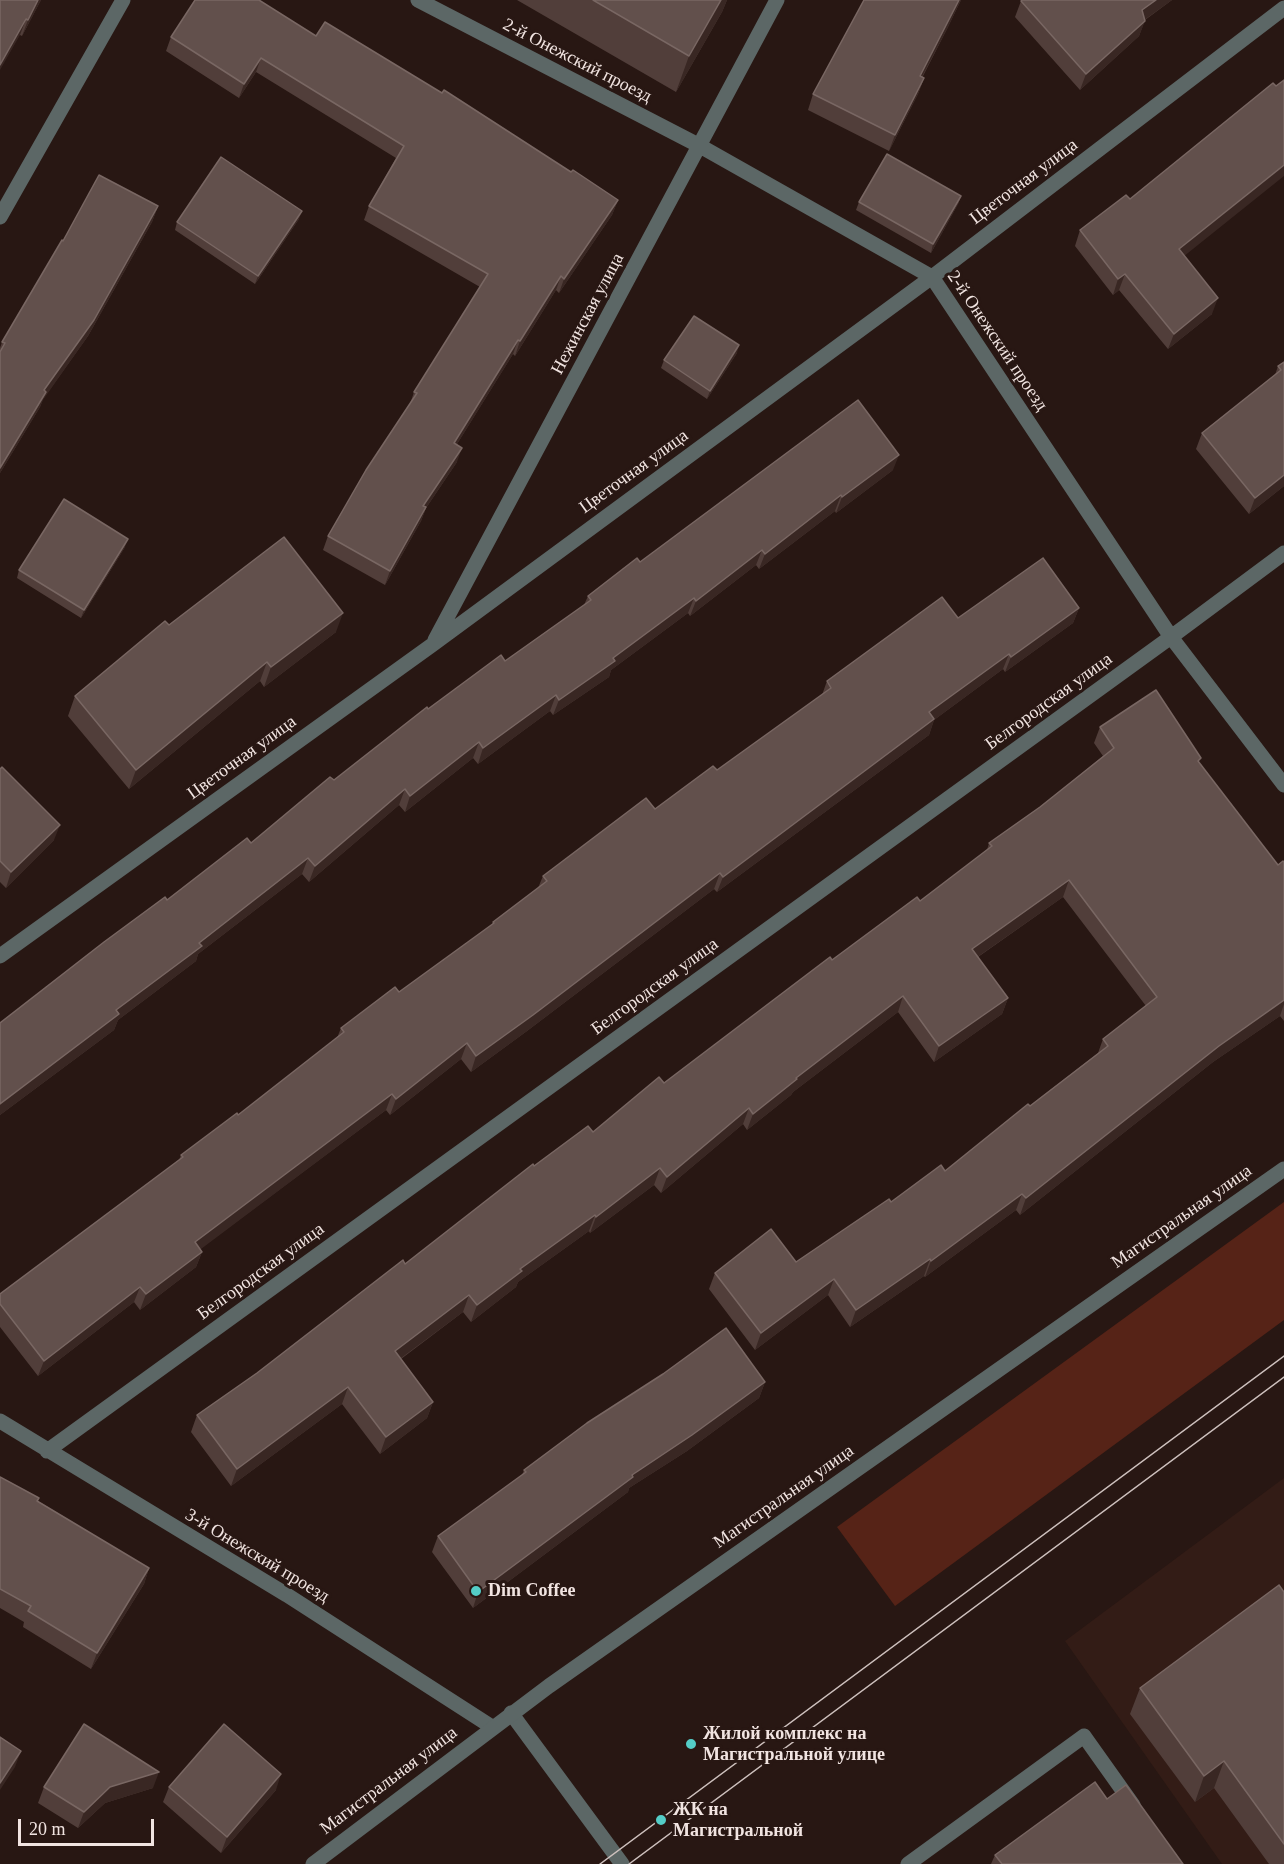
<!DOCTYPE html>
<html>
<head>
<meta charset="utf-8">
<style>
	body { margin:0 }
	#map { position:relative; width:1284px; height:1864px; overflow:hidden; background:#281713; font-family:Georgia,serif }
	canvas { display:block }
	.scale { position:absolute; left:18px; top:1819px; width:136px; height:27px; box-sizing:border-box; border:3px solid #f1e4e1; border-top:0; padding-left:8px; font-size:18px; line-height:21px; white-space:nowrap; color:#f1e4e1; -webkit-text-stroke:4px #281713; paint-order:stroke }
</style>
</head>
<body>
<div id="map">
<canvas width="1284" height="1864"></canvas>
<div class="scale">20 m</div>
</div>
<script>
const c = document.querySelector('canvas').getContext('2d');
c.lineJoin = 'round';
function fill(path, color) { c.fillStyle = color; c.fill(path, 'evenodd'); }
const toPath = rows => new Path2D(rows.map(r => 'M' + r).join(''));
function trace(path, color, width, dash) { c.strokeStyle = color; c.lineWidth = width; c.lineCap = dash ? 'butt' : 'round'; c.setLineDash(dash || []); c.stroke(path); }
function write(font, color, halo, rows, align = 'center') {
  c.font = font + ' Georgia,serif'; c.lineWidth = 6; c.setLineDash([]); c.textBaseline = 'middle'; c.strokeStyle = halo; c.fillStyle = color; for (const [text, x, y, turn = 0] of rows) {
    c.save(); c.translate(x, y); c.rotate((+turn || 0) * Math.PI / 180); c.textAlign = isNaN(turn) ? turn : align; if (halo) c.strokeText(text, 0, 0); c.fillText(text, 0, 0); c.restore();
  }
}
fill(toPath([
	[1284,1478,1284,1864,1222,1864,1065,1641]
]), '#331c16');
fill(toPath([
	[1284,1202,1284,1320,895,1606,837,1527]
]), '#562317');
trace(toPath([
	[511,1713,622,1864],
	[908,1864,1084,1736,1133,1805]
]), '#5c6766', 15);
trace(toPath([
	[418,0,700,146,932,277,1171,637,1284,785],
	[0,217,123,0],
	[435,640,777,0],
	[0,956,432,645,932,277,1284,8],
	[0,1421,287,1595,492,1727],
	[47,1451,1171,637,1284,553]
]), '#5c6766', 15);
trace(toPath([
	[313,1864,549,1686,1284,1169]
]), '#5c6766', 15);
trace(toPath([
	[600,1864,1284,1356],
	[629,1864,1284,1377]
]), '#cec1be', 1.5);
fill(toPath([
	[0,0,41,0,22,36,20,35],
	[517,0,727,0,722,12,676,92],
	[864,0,961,0,947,29,922,78,924,78,918,94,889,151,808,110,813,94],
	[1022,0,1172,0,1145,20,1139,36,1080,90,1015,17,1021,1],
	[316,36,571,172,618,200,612,215,559,293,556,290,515,356,513,354,457,444,457,462,426,508,421,521,385,585,323,550,328,536,410,404,414,392,480,287,364,220,369,206,396,158,256,72,239,98,166,51,171,37],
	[961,196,958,204,931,253,856,210,859,202],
	[1130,199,1212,314,1168,349,1119,290,1113,295,1075,246,1080,230],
	[158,206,152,222,88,336,43,399,40,407,0,473,0,348,2,342,63,241],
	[299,219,255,284,175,230,177,222],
	[737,353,707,399,661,368,664,360],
	[1284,362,1284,486,1249,514,1196,449,1202,433,1275,375,1278,366],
	[893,470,836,513,835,511,759,569,756,565,690,616,688,613,611,670,609,677,553,715,550,711,478,764,473,758,405,812,399,805,309,882,302,874,198,954,196,961,118,1020,114,1030,0,1115,0,1023,167,900,251,843,428,709,505,661,584,605,588,596,640,562],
	[125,547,81,618,17,578,19,570],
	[1079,608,1073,623,1005,672,1003,669,934,720,929,735,717,892,714,889,527,1031,471,1072,461,1059,390,1115,386,1110,200,1249,202,1252,196,1267,140,1310,134,1302,38,1376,0,1327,0,1294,179,1160,181,1155,238,1115,337,1038,341,1028,399,992,492,925,493,922,538,888,543,876,655,809,717,770,822,695,827,681,958,618],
	[169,625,336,632,264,687,260,681,129,789,68,716,75,696],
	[1100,727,1199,763,1278,865,1284,862,1284,1021,1280,1016,1213,1062,1020,1215,1016,1210,925,1277,924,1276,850,1327,828,1295,755,1350,709,1289,715,1273,796,1262,891,1202,945,1171,1098,1053,1103,1039,1146,1006,1063,897,978,957,1008,998,1002,1014,934,1062,898,1012,793,1092,791,1095,747,1130,743,1124,661,1193,654,1185,590,1233,589,1231,518,1282,516,1287,471,1322,463,1312,401,1359,433,1402,427,1418,380,1454,342,1404,231,1486,191,1432,197,1415,257,1373,405,1264,534,1166,593,1132,664,1083,832,960,920,901,987,850,989,843,1040,807,1103,756,1094,743],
	[0,769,54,840,6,888,0,882],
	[765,1382,759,1398,687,1451,629,1488,628,1492,473,1608,432,1552,438,1536,522,1475,524,1470],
	[0,1477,38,1501,149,1568,144,1584,91,1669,23,1627,24,1622,0,1608],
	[1284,1592,1284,1864,1269,1864,1214,1788,1195,1802,1130,1714,1140,1688],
	[44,1787,153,1788,105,1803,78,1828,38,1803],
	[169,1787,276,1790,221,1853,163,1802],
	[1107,1799,1183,1864,991,1864,995,1855]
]), '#513e3a');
fill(toPath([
	[38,0,41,0,22,36,28,20],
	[721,0,727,0,722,12,676,92,689,56],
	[959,0,961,0,947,29,914,92,920,76],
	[1156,0,1172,0,1136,26,1142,10],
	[26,19,20,35,0,70,0,65],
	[1145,21,1139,36,1080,90,1086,74],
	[261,58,256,72,239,98,244,84],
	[924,78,918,94,889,151,895,135],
	[1284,165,1284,176,1173,265,1179,249],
	[961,196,958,204,931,253,933,244],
	[618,200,612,215,559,293,564,279],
	[158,206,152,222,88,336,43,400,40,407,0,473,0,468,44,390],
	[302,211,299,219,255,284,258,276],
	[1125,274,1119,290,1113,295,1118,279],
	[561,276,556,290,515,356,520,341],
	[1218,298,1212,314,1168,349,1174,334],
	[518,340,513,354,449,457,454,443],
	[739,345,737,353,707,399,710,391],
	[462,448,457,462,426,508,421,521,385,585,390,571,423,506],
	[899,455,893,470,836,513,842,497],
	[1284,475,1284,486,1249,514,1255,498],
	[841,495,835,511,759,569,765,554],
	[128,539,125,547,81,618,84,610],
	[762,550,756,565,690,616,696,601],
	[694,598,688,613,611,670,609,677,553,715,559,700,613,658],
	[1079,608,1073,623,1005,672,1011,657],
	[343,613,336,632,264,687,271,667],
	[1009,654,1003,669,934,720,929,735,717,892,723,877,929,712],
	[267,662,260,681,129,789,136,770],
	[556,695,550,711,478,764,483,748],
	[479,742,473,758,405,812,410,796],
	[405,789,399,805,309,882,315,866],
	[60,825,54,840,6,888,11,872],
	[308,858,302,874,198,954,196,961,118,1020,114,1030,0,1115,0,1104,199,943],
	[720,873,714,889,527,1031,471,1072,476,1056],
	[1069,880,1063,897,966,965,972,949],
	[903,996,898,1012,793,1092,791,1095,747,1130,753,1114,796,1078],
	[1008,998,1002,1014,934,1062,939,1046],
	[1284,1000,1284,1004,1280,1016,1213,1062,1020,1215,1026,1198,1219,1046],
	[467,1043,461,1059,390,1115,396,1099],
	[392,1094,386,1110,189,1258,195,1242],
	[749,1108,743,1124,661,1193,667,1177],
	[660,1168,654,1185,590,1233,596,1217],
	[1022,1194,1016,1210,925,1277,931,1261],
	[595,1215,589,1231,518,1282,516,1287,471,1322,477,1305,520,1269],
	[202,1252,196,1267,140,1310,146,1294],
	[930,1259,924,1276,850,1327,856,1310],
	[834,1279,828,1295,755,1350,761,1333],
	[140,1287,134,1302,38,1376,44,1361],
	[469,1295,463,1312,389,1367,395,1351],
	[765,1382,759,1398,687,1451,629,1488,628,1492,473,1608,478,1592,632,1475],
	[348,1387,342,1404,231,1486,237,1469],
	[433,1402,427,1418,380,1454,386,1437],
	[149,1568,144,1584,91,1669,97,1653],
	[21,1751,15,1767,0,1790,0,1783],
	[1224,1761,1214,1788,1195,1802,1204,1776],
	[159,1772,153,1788,105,1803,78,1828,84,1812,110,1787],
	[281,1774,276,1790,221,1853,227,1837]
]), '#392723');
const building = toPath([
	[0,0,38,0,28,20,26,19,0,65,0,0],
	[195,0,259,0,316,36,325,22,442,93,444,90,571,172,573,170,618,200,564,279,561,276,520,341,518,340,454,443,462,448,423,506,426,507,390,571,328,536,366,470,417,393,414,392,488,274,369,206,404,146,261,58,244,84,171,37,195,0],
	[593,0,721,0,689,56,593,0],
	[864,0,959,0,920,76,924,78,895,135,813,94,864,0],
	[1022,0,1156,0,1142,10,1145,21,1086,74,1021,1,1022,0],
	[1284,80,1284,165,1179,249,1218,298,1174,334,1125,274,1118,279,1080,230,1126,195,1130,199,1273,83,1276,86,1284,80],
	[887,154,961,196,933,244,859,202,887,154],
	[221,157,302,211,258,276,177,222,221,157],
	[99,175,158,206,94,320,44,390,46,392,0,468,0,352,5,343,2,342,62,240,63,241,99,175],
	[694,316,739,345,710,391,664,360,694,316],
	[1284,362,1284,475,1255,498,1202,433,1281,370,1278,366,1284,362],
	[858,400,899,455,842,497,841,495,765,554,762,550,696,601,694,598,613,658,615,661,559,700,556,695,483,748,479,742,410,796,405,789,315,866,308,858,199,943,202,946,116,1010,119,1014,0,1104,0,1023,104,942,165,897,167,900,247,838,251,843,330,777,334,780,427,707,428,709,501,655,505,661,591,600,588,596,637,558,640,562,858,400],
	[64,499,128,539,84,610,19,570,64,499],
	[284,537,343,613,271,667,267,662,136,770,75,696,165,621,169,625,284,537],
	[1043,558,1079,608,1011,657,1009,654,929,712,934,719,723,877,720,873,533,1015,476,1056,467,1043,396,1099,392,1094,195,1242,202,1252,146,1294,140,1287,44,1361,0,1304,0,1294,183,1157,181,1155,237,1113,238,1115,344,1032,341,1028,395,987,399,992,494,923,493,922,547,881,543,876,646,798,655,809,713,766,717,770,831,688,827,681,942,597,958,618,1043,558],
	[1156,690,1201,758,1198,761,1278,865,1283,861,1284,862,1284,1000,1219,1046,1026,1198,1022,1194,931,1261,930,1259,856,1310,834,1279,761,1333,715,1273,771,1229,796,1262,889,1199,891,1202,941,1165,945,1171,1028,1104,1030,1106,1108,1046,1103,1039,1157,997,1069,880,972,949,1008,998,939,1046,903,996,796,1078,797,1079,753,1114,749,1108,667,1177,660,1168,596,1217,595,1215,520,1269,522,1271,477,1305,469,1295,395,1351,433,1402,386,1437,348,1387,237,1469,197,1415,257,1373,403,1260,405,1264,533,1164,534,1166,588,1126,593,1132,659,1077,664,1083,830,957,832,960,917,897,920,901,992,846,989,843,1040,807,1114,748,1100,727,1156,690],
	[2,767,60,825,11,872,0,861,0,769,2,767],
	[726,1328,765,1382,692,1435,632,1475,633,1477,478,1592,438,1536,526,1472,524,1470,587,1423,663,1374,726,1328],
	[0,1477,39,1498,37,1501,149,1568,97,1653,28,1611,31,1606,0,1589,0,1477],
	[1279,1585,1284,1592,1284,1844,1224,1761,1204,1776,1140,1688,1279,1585],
	[84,1724,159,1772,110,1787,84,1812,44,1787,84,1724],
	[224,1724,281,1774,227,1837,169,1787,224,1724],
	[0,1737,21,1751,0,1783,0,1737],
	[1095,1782,1107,1799,1126,1785,1183,1864,1002,1864,995,1855,1095,1782]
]);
fill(building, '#62504c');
trace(building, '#796763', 1.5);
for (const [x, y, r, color] of [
	[476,1591,6,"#54cdc7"],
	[691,1744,6,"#54cdc7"],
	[661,1820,6,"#54cdc7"]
]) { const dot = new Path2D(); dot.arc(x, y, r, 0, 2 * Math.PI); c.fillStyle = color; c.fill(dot); trace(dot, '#281713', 2); }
write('18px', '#f1e4e1', '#281713', [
	["2-й Онежский проезд",577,61,27],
	["Цветочная улица",1024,182,-37],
	["Нежинская улица",588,314,-62],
	["2-й Онежский проезд",997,341,56],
	["Цветочная улица",634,472,-36],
	["Белгородская улица",1049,702,-36],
	["Цветочная улица",242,758,-36],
	["Белгородская улица",655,987,-36],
	["Магистральная улица",1182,1217,-35],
	["Белгородская улица",261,1272,-36],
	["Магистральная улица",784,1497,-35],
	["3-й Онежский проезд",257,1556,31],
	["Магистральная улица",389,1781,-37]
]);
write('bold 18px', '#f1e4e1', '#281713', [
	["Dim Coffee",488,1591],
	["Жилой комплекс на",703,1734],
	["Магистральной улице",703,1755],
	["ЖК на",673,1810],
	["Магистральной",673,1831]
], 'left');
</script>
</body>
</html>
